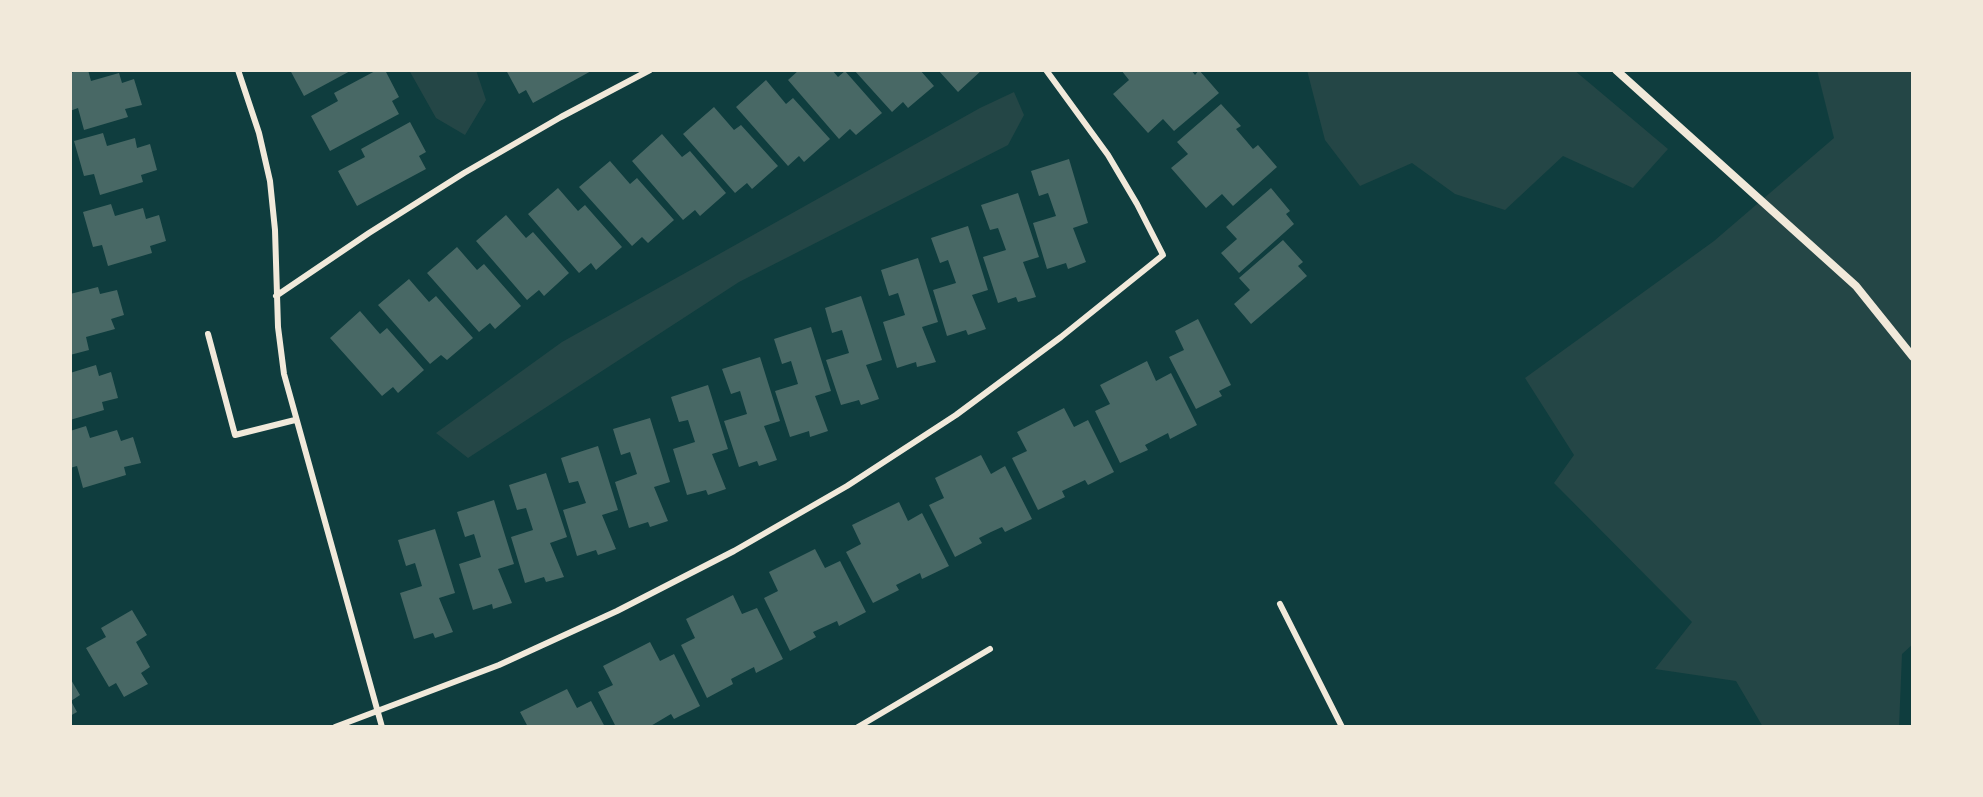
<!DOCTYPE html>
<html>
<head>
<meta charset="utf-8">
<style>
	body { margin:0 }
	#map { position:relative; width:1983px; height:797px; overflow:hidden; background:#0f3d3e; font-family:"Work Sans",sans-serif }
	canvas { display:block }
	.frame { position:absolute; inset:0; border:72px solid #f1e9da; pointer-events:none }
</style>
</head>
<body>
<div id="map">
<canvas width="1983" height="797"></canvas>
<div class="frame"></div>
</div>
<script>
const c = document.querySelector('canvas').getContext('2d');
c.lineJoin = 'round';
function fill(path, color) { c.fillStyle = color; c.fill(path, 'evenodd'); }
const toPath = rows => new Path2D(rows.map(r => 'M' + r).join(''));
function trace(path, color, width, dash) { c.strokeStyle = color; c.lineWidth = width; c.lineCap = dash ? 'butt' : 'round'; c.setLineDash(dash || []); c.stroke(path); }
fill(toPath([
	[409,70,476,70,486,100,465,135,436,118],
	[1307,70,1574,70,1668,149,1633,188,1563,156,1505,210,1455,194,1412,163,1360,186,1325,140],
	[1817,70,1913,70,1913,644,1902,654,1899,727,1763,727,1736,681,1655,669,1692,622,1554,483,1574,455,1525,378,1714,241,1834,138],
	[1014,92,1024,115,1008,145,739,282,468,458,436,433,562,342,980,108]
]), '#244646');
fill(toPath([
	[81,70,88,70,91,81,119,73,122,83,134,79,142,105,125,109,128,117,84,130,78,108,70,111,70,73],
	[290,70,352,70,304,96],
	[377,70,385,70,399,97,392,101,399,114,330,151,311,116,338,101,334,93],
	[506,70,593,70,533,103,526,90,519,94],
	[799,70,832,70,838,77,845,71,882,113,856,135,850,129,839,139,788,80],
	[854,70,920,70,934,86,908,108,903,102,892,112],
	[938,70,982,70,958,92],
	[1121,70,1191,70,1195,75,1199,70,1219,93,1174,131,1163,119,1148,133,1113,94,1129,80],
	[766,80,786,104,793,98,830,139,804,162,799,156,788,166,736,107],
	[1221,104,1241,126,1236,129,1253,149,1258,145,1277,167,1233,206,1222,194,1206,208,1171,168,1188,154,1177,142],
	[714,107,734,130,741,125,778,166,752,189,747,183,735,193,683,134],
	[410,122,426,152,419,156,426,169,357,206,338,171,365,157,361,149],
	[103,133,107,146,135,138,137,148,150,144,157,170,141,175,143,182,100,195,94,174,84,176,74,141],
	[662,134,682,157,690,151,726,193,700,216,695,210,683,220,632,161],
	[1069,159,1088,223,1073,228,1086,262,1068,269,1066,263,1047,269,1033,223,1056,216,1048,193,1039,196,1031,171],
	[610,161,630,184,637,178,674,220,648,243,642,237,632,246,579,187],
	[558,188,578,211,585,205,622,247,596,270,591,263,579,273,528,214],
	[1271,188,1290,211,1286,214,1294,224,1239,273,1221,253,1237,239,1226,227],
	[1018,193,1039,257,1023,262,1036,297,1018,302,1016,297,998,303,983,257,1006,250,998,228,990,230,981,205],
	[111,204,115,216,143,208,146,219,159,215,166,241,150,246,152,253,108,266,102,245,93,247,83,212],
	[506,215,526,238,533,232,569,273,544,296,539,290,527,300,476,241],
	[968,226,988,290,972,295,986,329,968,335,966,330,947,336,933,290,956,283,948,260,940,263,931,238],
	[1283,240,1303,262,1298,266,1307,276,1251,324,1234,304,1250,290,1239,278],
	[457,247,477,270,484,264,521,306,495,329,490,323,479,332,427,273],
	[918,258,938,322,922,327,936,362,917,367,916,362,897,368,883,322,905,315,898,293,889,296,881,270],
	[409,279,429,302,436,296,473,338,447,360,441,355,430,364,378,305],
	[98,287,100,294,117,290,124,315,111,319,115,329,86,337,89,350,70,355,70,294],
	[861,296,882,360,866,365,879,399,861,405,859,400,841,405,826,360,849,353,842,330,832,333,825,308],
	[360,311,380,334,387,328,424,370,398,393,393,387,382,396,330,338],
	[1198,319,1231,385,1219,391,1222,396,1196,409,1169,357,1184,350,1175,331],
	[811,327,831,391,815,396,828,431,810,437,809,431,790,437,775,391,798,384,791,361,782,364,774,339],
	[760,357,780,421,764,426,777,460,759,466,757,461,739,467,724,421,747,414,740,391,731,394,722,369],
	[1147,361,1156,381,1171,373,1197,425,1170,439,1168,433,1145,445,1148,450,1120,463,1095,411,1110,404,1100,385],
	[96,365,99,376,111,372,118,398,102,402,104,410,70,420,70,373],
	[708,385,728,449,712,454,726,489,708,495,706,490,687,495,673,449,695,442,688,420,679,422,671,397],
	[1064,408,1074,427,1088,420,1114,472,1088,485,1085,480,1062,491,1065,497,1038,510,1012,458,1027,451,1017,432],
	[650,418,670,482,654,487,668,521,650,527,648,522,629,528,615,482,637,474,630,452,621,455,613,429],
	[86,426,90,438,117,430,121,441,133,437,141,463,124,467,126,475,83,488,77,466,70,468,70,431],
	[598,446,618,510,602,515,616,549,598,555,596,550,577,556,563,510,586,503,578,481,569,483,561,458],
	[981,455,991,474,1005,466,1032,519,1005,532,1002,527,991,532,979,538,982,543,955,557,929,505,944,498,935,478],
	[546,473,567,537,550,543,564,577,546,582,544,577,525,583,511,537,533,530,526,508,517,510,509,485],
	[494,500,514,564,498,569,512,603,493,609,492,604,473,610,459,564,481,557,474,534,465,537,457,512],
	[899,502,908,521,922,513,949,566,922,579,920,573,896,585,899,590,873,603,846,552,861,544,852,525],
	[435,529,455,593,439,598,453,632,435,638,433,633,414,639,400,593,422,586,415,563,406,566,398,540],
	[815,549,825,568,840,561,866,612,839,626,837,621,813,632,816,637,790,651,764,598,778,591,769,572],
	[733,595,742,614,757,608,783,659,756,673,754,667,731,679,733,684,707,698,681,645,695,638,686,619],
	[132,610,147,635,136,642,150,667,141,673,148,684,124,697,116,683,109,687,86,648,106,637,101,628],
	[650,642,660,661,674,654,700,706,674,719,671,714,649,727,616,727,598,692,613,685,603,666],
	[70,678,80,695,71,701,77,712,70,716],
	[567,689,577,708,591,701,605,727,528,727,520,712]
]), '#486865');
trace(toPath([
	[238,70,259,133,270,181,275,230,278,327,284,374,382,727],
	[276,296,369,233,464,173,561,117,650,70],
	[208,334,235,435,295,420],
	[1280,604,1342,727],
	[335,727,499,665,617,611,734,551,847,486,956,415,1061,337,1163,255,1137,204,1108,155,1046,70],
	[858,727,990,649]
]), '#f1e9da', 6);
trace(toPath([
	[1616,70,1856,286,1913,357]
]), '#f1e9da', 8);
</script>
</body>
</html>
